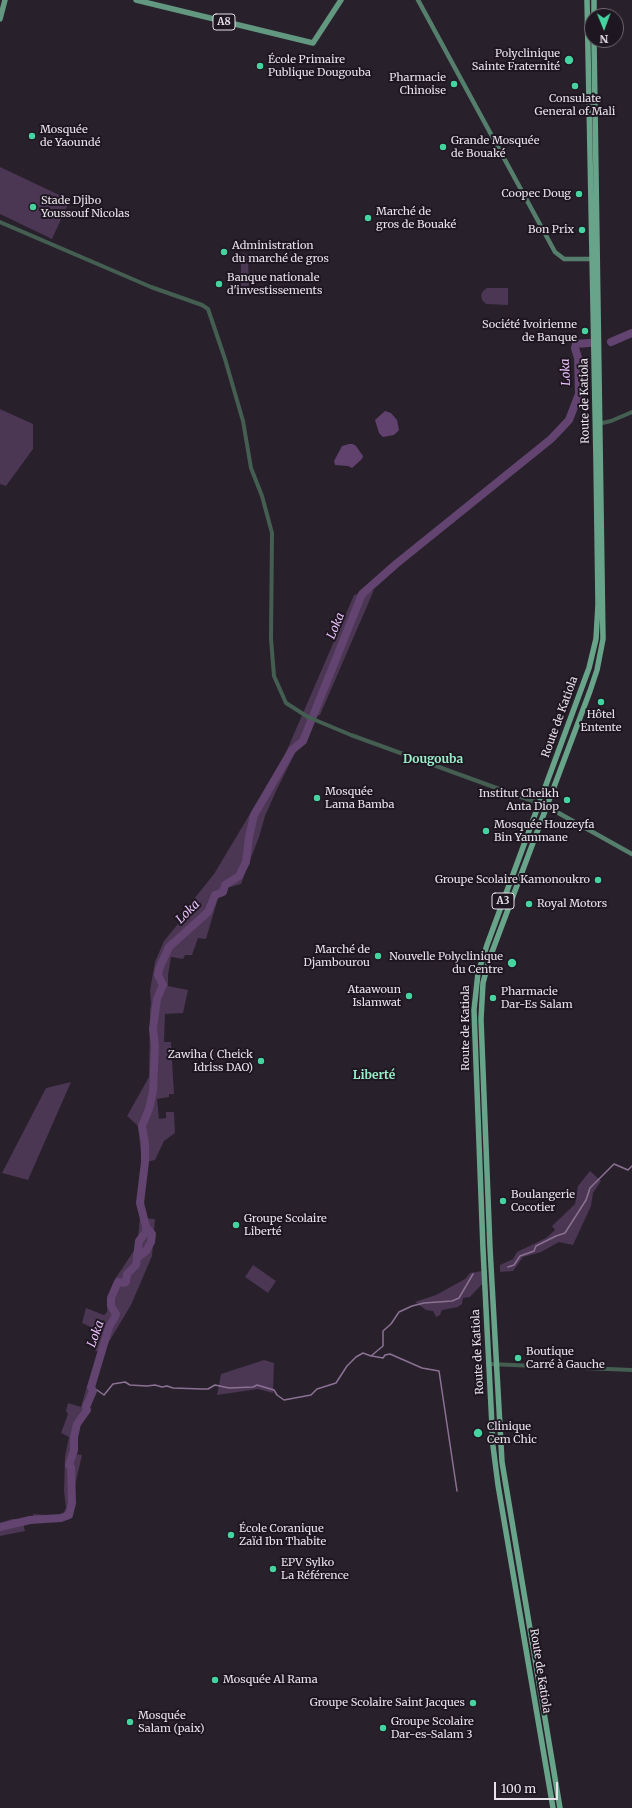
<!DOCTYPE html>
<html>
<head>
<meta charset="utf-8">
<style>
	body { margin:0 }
	#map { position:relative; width:632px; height:1808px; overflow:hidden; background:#28202b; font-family:Merriweather,serif }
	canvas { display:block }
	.north { position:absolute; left:584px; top:8px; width:40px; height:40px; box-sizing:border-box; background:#1e1621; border:1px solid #6e6771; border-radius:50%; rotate:179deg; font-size:11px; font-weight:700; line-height:16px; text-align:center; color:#e7e1e9 }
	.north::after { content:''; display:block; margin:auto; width:14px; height:18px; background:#45d49f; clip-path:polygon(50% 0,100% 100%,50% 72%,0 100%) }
	.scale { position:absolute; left:494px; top:1782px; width:64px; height:18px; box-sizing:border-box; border:2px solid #e7e1e9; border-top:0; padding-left:5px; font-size:12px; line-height:14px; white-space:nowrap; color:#e7e1e9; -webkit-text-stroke:3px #1e1621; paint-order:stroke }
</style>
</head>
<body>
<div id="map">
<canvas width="632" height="1808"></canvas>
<div class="north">N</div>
<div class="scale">100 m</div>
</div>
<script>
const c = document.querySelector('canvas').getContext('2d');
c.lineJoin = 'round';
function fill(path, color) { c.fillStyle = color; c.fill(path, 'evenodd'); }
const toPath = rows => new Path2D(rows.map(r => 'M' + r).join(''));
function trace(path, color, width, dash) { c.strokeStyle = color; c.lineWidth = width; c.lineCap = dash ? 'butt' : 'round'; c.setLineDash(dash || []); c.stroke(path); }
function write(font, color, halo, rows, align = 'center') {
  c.font = font + ' Merriweather,serif'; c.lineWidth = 4; c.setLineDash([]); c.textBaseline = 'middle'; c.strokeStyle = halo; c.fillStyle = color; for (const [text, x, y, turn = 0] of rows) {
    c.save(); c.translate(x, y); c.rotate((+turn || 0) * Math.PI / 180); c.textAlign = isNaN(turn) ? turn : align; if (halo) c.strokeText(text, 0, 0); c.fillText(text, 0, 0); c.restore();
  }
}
fill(toPath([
	[0,167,70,200,52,239,0,214],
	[244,253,248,255,249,288,244,292,241,289,241,255],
	[487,288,508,288,508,305,486,304,482,300,481,295,483,291],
	[0,409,33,424,33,449,6,486,0,484],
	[374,590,320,715,314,717,304,743,295,753,277,789,265,816,259,837,241,884,227,888,218,898,206,939,198,938,192,955,185,955,183,959,171,957,168,975,168,986,188,990,183,1013,165,1014,164,1042,171,1042,174,1094,169,1094,169,1097,157,1099,159,1119,166,1118,166,1112,174,1112,175,1133,164,1141,155,1160,142,1163,138,1126,127,1116,149,1077,150,1010,151,1003,150,990,155,962,164,941,182,919,194,899,214,874,284,757,354,595],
	[71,1082,28,1180,2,1173,46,1088],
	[590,1171,601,1181,593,1193,591,1206,573,1245,559,1242,541,1252,523,1257,513,1271,500,1272,500,1265,513,1259,517,1252,546,1238,555,1230,552,1226,575,1204,578,1186],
	[140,1218,155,1219,152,1256,131,1305,110,1340,104,1347,102,1352,95,1351,101,1332,82,1323,86,1308,104,1315,107,1312,110,1291,115,1279,137,1246],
	[253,1265,276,1281,268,1293,245,1277],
	[482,1271,483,1283,470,1297,463,1298,462,1304,458,1307,442,1310,440,1315,436,1317,433,1311,426,1310,415,1302,436,1295,465,1279,470,1273],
	[264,1360,274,1363,273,1393,258,1389,217,1395,221,1374],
	[87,1386,96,1388,91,1406,83,1414,75,1436,75,1454,82,1455,72,1498,72,1515,63,1519,33,1522,33,1514,59,1516,63,1514,66,1508,64,1491,65,1456,69,1437,61,1433,68,1414,66,1411,68,1403,81,1407],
	[12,1519,22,1519,25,1531,0,1536,0,1523]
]), '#4b3653');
fill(toPath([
	[385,411,391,413,397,420,399,430,394,435,383,437,379,433,375,420],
	[349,444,353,444,356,446,363,456,362,459,352,468,348,466,335,465,334,461,342,446]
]), '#61416e');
trace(toPath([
	[508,1267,514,1265,520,1256,534,1251,536,1246,556,1236,565,1233,586,1200,590,1188,614,1164,628,1170,632,1166],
	[372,1356,383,1358,385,1355,390,1354,422,1368,439,1371,457,1491],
	[93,1391,97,1390,104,1395,113,1384,125,1382,130,1385,147,1386,155,1385,162,1387,167,1386,173,1388,202,1389,208,1389,215,1385,229,1388,253,1387,257,1385,274,1390,277,1395,284,1400,311,1395,317,1389,336,1383,347,1366,356,1357,363,1353,371,1356,383,1346,383,1331,391,1324,399,1312,412,1306,424,1303,452,1301,459,1298,473,1274]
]), '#8b7294', 1.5);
trace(toPath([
	[611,342,632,333],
	[137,1258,146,1251,151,1242,152,1234,146,1227],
	[0,1527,30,1520,61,1518,69,1515,72,1503,71,1467,69,1465,74,1450,74,1437,77,1424,87,1410,86,1407,93,1391,91,1387,109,1327,115,1317,116,1314,111,1306,111,1298,118,1282,124,1283,126,1282,127,1274,136,1265,139,1241,146,1232,146,1227,140,1203,145,1162,145,1144,142,1126,149,1109,153,1091,155,1046,153,1029,157,999,163,985,158,975,159,969,169,947,208,912,215,895,223,892,225,885,239,876,246,862,249,837,254,815,292,750,303,741,362,594,396,564,551,439,569,420,579,394,578,358,575,348,576,344,589,343]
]), '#634370', 8);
trace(toPath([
	[0,222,151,287,202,305,208,309,225,359,243,421,251,468,262,496,272,533,271,639,274,676,286,703,308,717,351,735,546,806],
	[598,424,611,421,632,412],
	[489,1364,632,1370]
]), '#445e52', 4);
trace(toPath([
	[418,0,555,252,564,259,595,259],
	[546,806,632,854]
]), '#557f6c', 4.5);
trace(toPath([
	[136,0,313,43,341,0],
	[0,19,5,0]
]), '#629880', 5.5);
trace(toPath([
	[594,0,594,16],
	[553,1808,498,1485,493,1446,483,1249,474,1010,478,973,487,945,589,668,596,639,598,605,596,461,587,0],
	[560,1808,502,1462,490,1248,481,1019,483,983,489,960,590,691,597,670,603,639,594,40]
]), '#68a489', 5.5);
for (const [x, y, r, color] of [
	[569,60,5,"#45d49f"],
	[260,66,4,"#45d49f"],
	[454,84,4,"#45d49f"],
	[575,86,4,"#45d49f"],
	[32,136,4,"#45d49f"],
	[443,147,4,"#45d49f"],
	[579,194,4,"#45d49f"],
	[33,207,4,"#45d49f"],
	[368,218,4,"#45d49f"],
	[582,230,4,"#45d49f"],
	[224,252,4,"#45d49f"],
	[219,284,4,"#45d49f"],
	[585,331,4,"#45d49f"],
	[601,702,4,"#45d49f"],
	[317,798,4,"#45d49f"],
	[567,800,4,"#45d49f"],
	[486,831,4,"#45d49f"],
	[598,880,4,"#45d49f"],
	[529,904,4,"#45d49f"],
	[378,956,4,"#45d49f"],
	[512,963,5,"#45d49f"],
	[409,996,4,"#45d49f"],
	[493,998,4,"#45d49f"],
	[261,1061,4,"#45d49f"],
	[503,1201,4,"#45d49f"],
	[236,1225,4,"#45d49f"],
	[518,1358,4,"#45d49f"],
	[478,1433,5,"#45d49f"],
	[231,1535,4,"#45d49f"],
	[273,1569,4,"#45d49f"],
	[215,1680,4,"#45d49f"],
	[473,1703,4,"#45d49f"],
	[130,1722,4,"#45d49f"],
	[383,1728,4,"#45d49f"]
]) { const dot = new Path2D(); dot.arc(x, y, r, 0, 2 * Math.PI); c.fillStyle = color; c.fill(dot); trace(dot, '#1e1621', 1.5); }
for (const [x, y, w] of [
	[224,22,22],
	[503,901,22]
]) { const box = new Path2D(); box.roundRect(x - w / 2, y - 8, w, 16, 3); c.fillStyle = '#1e1621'; c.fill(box); trace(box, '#e7e1e9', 1); }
write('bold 10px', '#e7e1e9', null, [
	["A8",224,22],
	["A3",503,901]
]);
write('11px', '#e7e1e9', '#1e1621', [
	["Polyclinique",560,54,"right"],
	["Sainte Fraternité",560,67,"right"],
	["École Primaire",268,60],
	["Publique Dougouba",268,73],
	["Pharmacie",446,78,"right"],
	["Chinoise",446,91,"right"],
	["Consulate",575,99,"center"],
	["General of Mali",575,112,"center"],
	["Mosquée",40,130],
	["de Yaoundé",40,143],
	["Grande Mosquée",451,141],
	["de Bouaké",451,154],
	["Coopec Doug",571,194,"right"],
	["Stade Djibo",41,201],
	["Youssouf Nicolas",41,214],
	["Marché de",376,212],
	["gros de Bouaké",376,225],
	["Bon Prix",574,230,"right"],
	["Administration",232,246],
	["du marché de gros",232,259],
	["Banque nationale",227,278],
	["d'investissements",227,291],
	["Société Ivoirienne",577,325,"right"],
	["de Banque",577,338,"right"],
	["Hôtel",601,715,"center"],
	["Entente",601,728,"center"],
	["Mosquée",325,792],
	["Lama Bamba",325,805],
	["Institut Cheikh",559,794,"right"],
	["Anta Diop",559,807,"right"],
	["Mosquée Houzeyfa",494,825],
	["Bin Yammane",494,838],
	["Groupe Scolaire Kamonoukro",590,880,"right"],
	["Royal Motors",537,904],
	["Marché de",370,950,"right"],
	["Djambourou",370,963,"right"],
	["Nouvelle Polyclinique",503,957,"right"],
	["du Centre",503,970,"right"],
	["Ataawoun",401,990,"right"],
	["Islamwat",401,1003,"right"],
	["Pharmacie",501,992],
	["Dar-Es Salam",501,1005],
	["Zawiha ( Cheick",253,1055,"right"],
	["Idriss DAO)",253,1068,"right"],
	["Boulangerie",511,1195],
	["Cocotier",511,1208],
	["Groupe Scolaire",244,1219],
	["Liberté",244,1232],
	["Boutique",526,1352],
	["Carré à Gauche",526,1365],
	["Clinique",487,1427],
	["Cem Chic",487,1440],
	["École Coranique",239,1529],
	["Zaïd Ibn Thabite",239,1542],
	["EPV Sylko",281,1563],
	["La Référence",281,1576],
	["Mosquée Al Rama",223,1680],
	["Groupe Scolaire Saint Jacques",465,1703,"right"],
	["Mosquée",138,1716],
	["Salam (paix)",138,1729],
	["Groupe Scolaire",391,1722],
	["Dar-es-Salam 3",391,1735]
], 'left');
write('11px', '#e7e1e9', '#1e1621', [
	["Route de Katiola",585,401,-91],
	["Route de Katiola",560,717,-70],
	["Route de Katiola",466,1028,-90],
	["Route de Katiola",478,1352,-93],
	["Route de Katiola",540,1671,81]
]);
write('italic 12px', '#eac1fb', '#1e1621', [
	["Loka",566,372,-93],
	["Loka",336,626,-68],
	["Loka",188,912,-45],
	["Loka",96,1334,-70]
]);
write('bold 12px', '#98eec8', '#1e1621', [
	["Dougouba",433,760],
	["Liberté",374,1076]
]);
</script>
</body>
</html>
